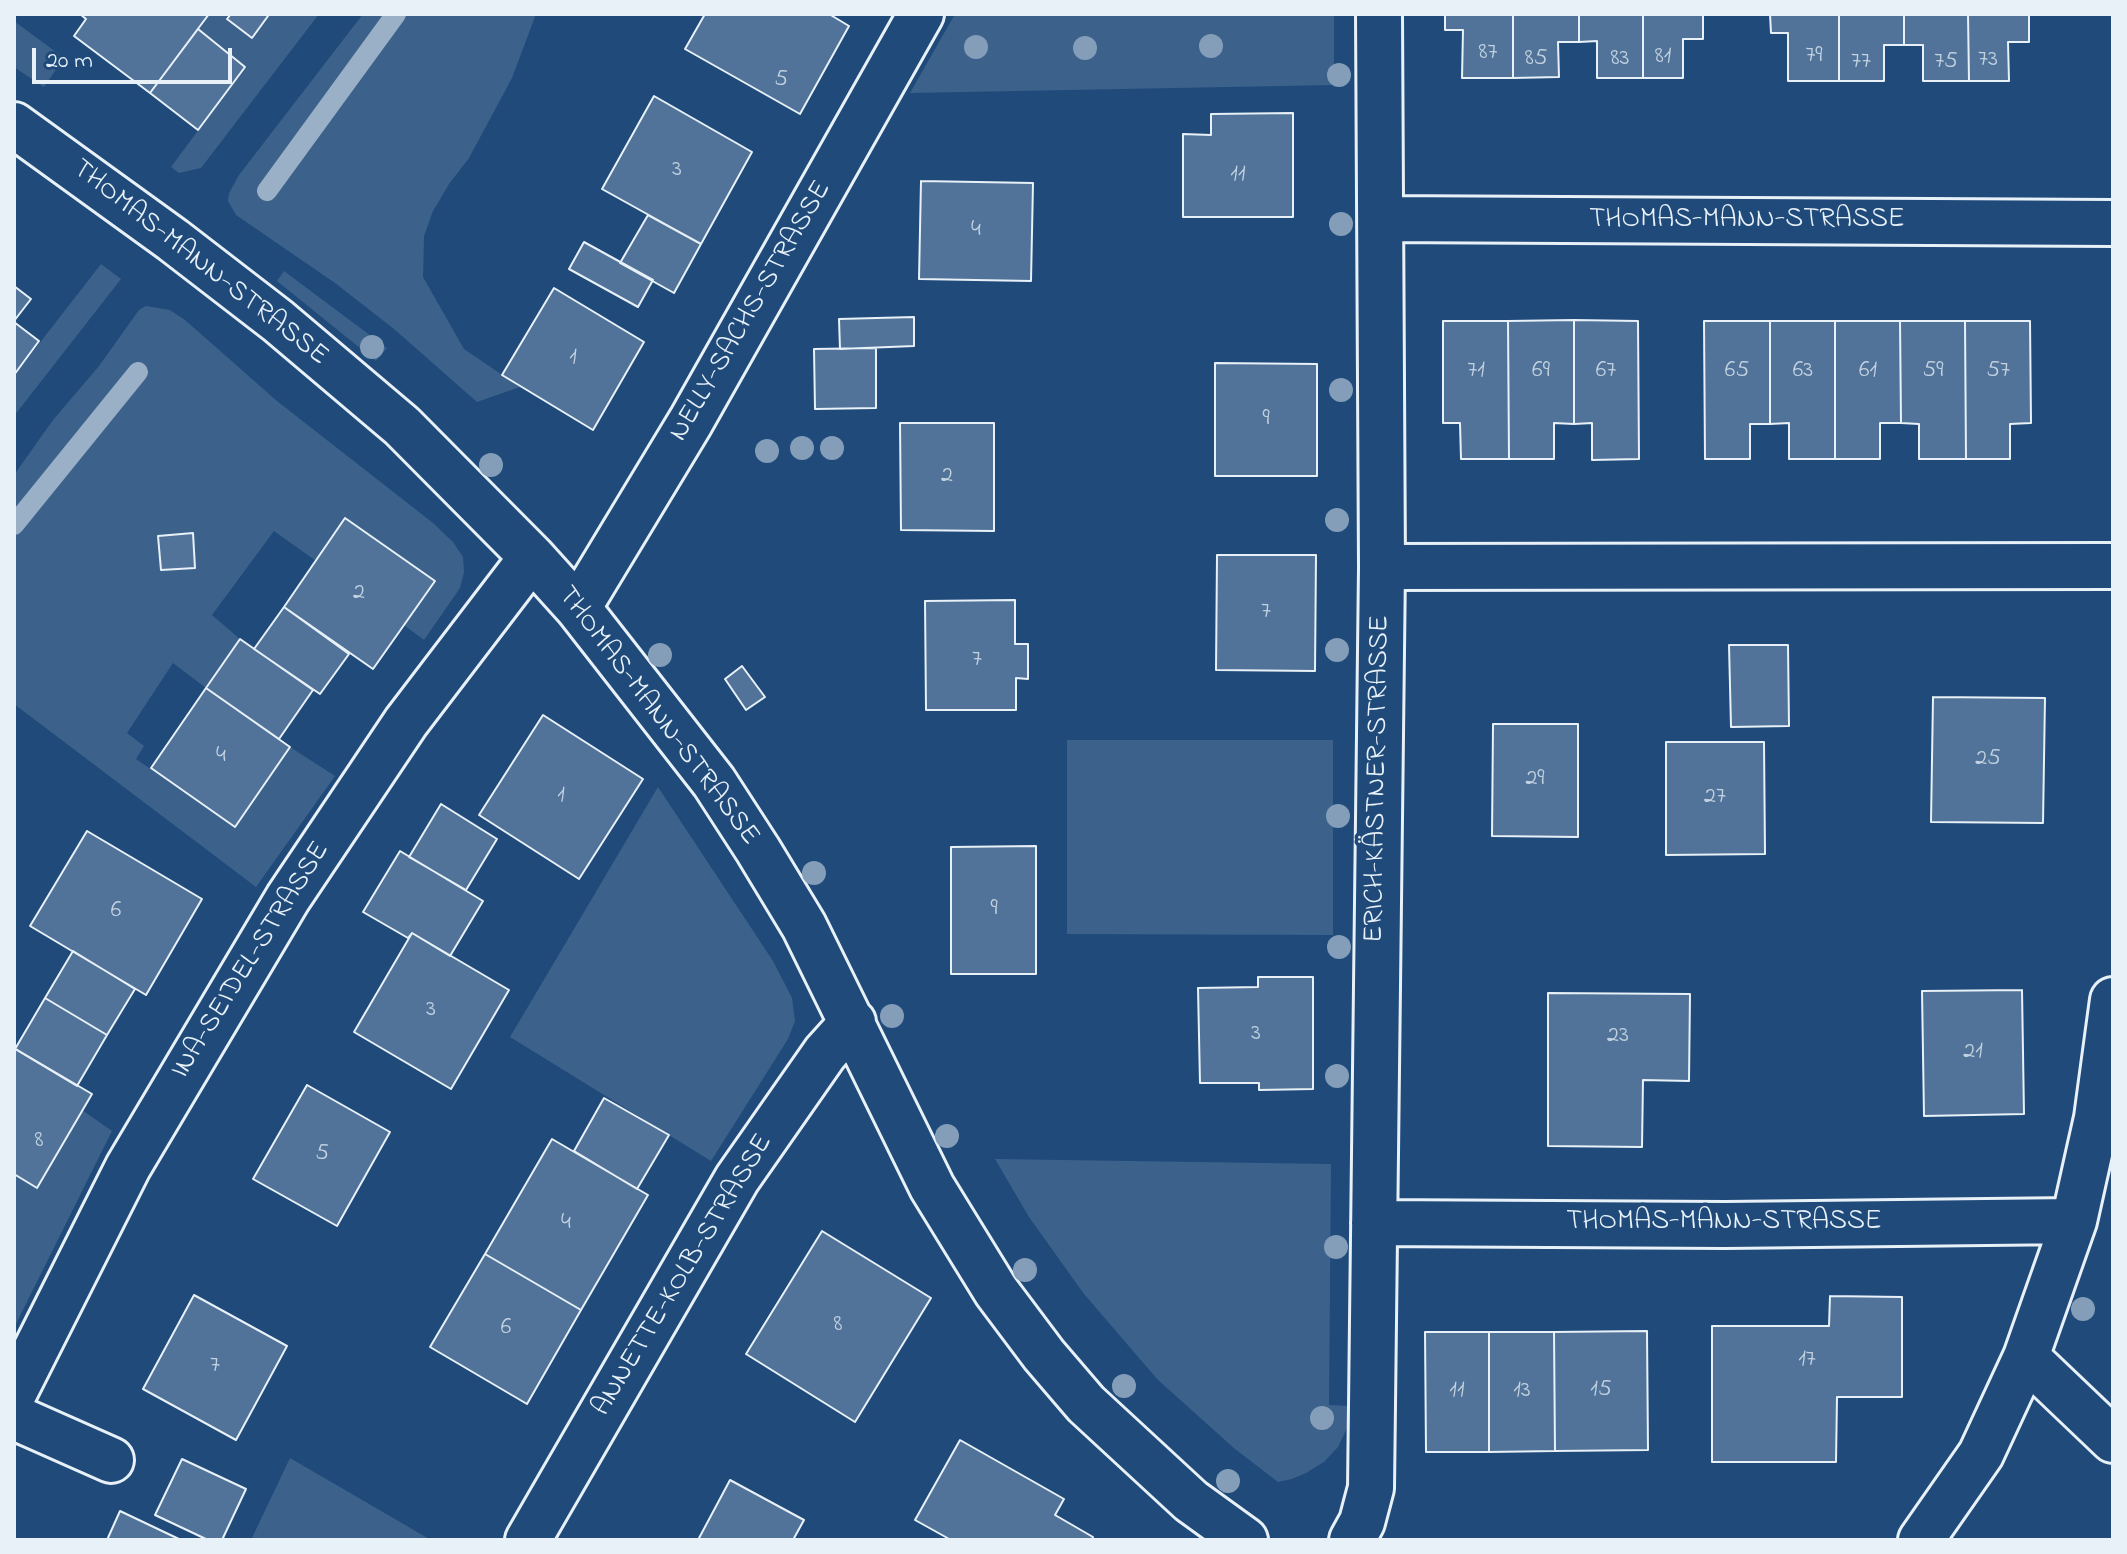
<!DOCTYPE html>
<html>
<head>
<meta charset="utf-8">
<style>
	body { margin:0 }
	#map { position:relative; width:2127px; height:1554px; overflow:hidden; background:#1f4a7a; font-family:"Indie Flower",sans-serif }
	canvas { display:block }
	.frame { position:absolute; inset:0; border:16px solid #e8f1f8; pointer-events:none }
	.scale { position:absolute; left:32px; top:48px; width:200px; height:36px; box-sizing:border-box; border:4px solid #e8f1f8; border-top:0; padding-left:10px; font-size:24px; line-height:28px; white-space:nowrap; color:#e8f1f8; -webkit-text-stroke:6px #1f4a7a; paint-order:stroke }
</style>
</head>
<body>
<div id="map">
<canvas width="2127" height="1554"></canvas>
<div class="frame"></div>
<div class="scale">20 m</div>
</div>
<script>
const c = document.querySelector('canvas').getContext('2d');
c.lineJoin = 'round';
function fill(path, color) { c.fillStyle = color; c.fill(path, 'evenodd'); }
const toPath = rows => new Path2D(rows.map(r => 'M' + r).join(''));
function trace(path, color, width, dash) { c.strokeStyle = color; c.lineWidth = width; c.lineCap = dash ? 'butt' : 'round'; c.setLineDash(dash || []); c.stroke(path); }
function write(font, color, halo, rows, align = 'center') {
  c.font = font + ' "Indie Flower",sans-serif'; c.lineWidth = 7; c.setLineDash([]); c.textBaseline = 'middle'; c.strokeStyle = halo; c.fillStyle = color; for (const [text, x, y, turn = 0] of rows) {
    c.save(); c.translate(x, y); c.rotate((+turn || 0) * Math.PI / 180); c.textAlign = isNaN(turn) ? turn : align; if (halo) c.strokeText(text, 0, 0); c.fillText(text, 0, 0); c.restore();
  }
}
fill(toPath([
	[209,14,231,14,227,20,252,38,268,17,265,14,319,14,201,168,179,173,171,167,245,67,198,29],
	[363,14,536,14,512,78,469,158,449,184,433,211,424,236,423,277,464,349,520,387,477,402,394,329,335,283,236,215,228,201,229,193,239,175],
	[955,14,1334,14,1334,85,910,93],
	[14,21,64,58,44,87,14,67],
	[101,264,121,279,14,416,14,376],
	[284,271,387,348,376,361,277,281],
	[146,306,170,310,185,320,277,401,433,523,453,542,463,557,464,572,460,588,424,640,404,625,435,581,345,519,316,561,274,531,212,615,240,639,206,688,173,663,127,733,144,746,136,759,235,826,290,747,335,776,256,887,14,704,14,475,53,420,99,366,139,310],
	[1067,740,1333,740,1333,935,1067,934],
	[658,787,773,961,792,998,795,1021,788,1039,711,1161,510,1037],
	[82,1110,112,1131,14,1328,14,1174],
	[995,1159,1331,1164,1329,1405,1349,1406,1347,1428,1338,1447,1324,1462,1306,1473,1292,1479,1278,1482,1235,1449,1158,1380,1084,1294,1029,1217],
	[290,1458,431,1540,251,1540]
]), '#3c628c');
trace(toPath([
	[267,191,396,14],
	[14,525,138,372]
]), '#9ab0c7', 20);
const building = toPath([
	[80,14,209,14,150,93,74,36,86,19,80,14],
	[231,14,265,14,268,16,252,38,227,19,231,14],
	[705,14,829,14,849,26,800,114,685,49,705,14],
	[1445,14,1513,14,1513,78,1462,78,1463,30,1445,30,1445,14],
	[1513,14,1579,14,1579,42,1558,42,1559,77,1513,78,1513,14],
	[1579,14,1643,14,1643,78,1597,78,1597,41,1579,42,1579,14],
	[1643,14,1703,14,1703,39,1683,39,1683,78,1643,78,1643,14],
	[1770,14,1839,14,1839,81,1788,81,1788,33,1771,33,1770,14],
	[1839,14,1904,14,1904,45,1884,45,1884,81,1839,81,1839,14],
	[1904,14,1968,14,1969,81,1923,81,1923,45,1904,45,1904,14],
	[1968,14,2029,14,2029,42,2008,42,2009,81,1969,81,1968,14],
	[198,29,245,67,198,130,150,93,198,29],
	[654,96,752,152,701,244,602,189,654,96],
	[1293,113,1293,217,1183,217,1183,134,1211,135,1211,114,1293,113],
	[921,181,1033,183,1031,281,919,279,921,181],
	[648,215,701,244,674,293,620,263,648,215],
	[584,242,653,280,638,307,569,269,584,242],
	[14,286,31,299,14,321,14,286],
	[554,288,644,342,593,430,502,375,554,288],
	[914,317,914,346,840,349,839,319,914,317],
	[1574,320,1574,424,1554,423,1554,459,1509,459,1508,321,1574,320],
	[1574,320,1638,321,1639,459,1592,460,1592,423,1574,424,1574,320],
	[1443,321,1508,321,1509,459,1461,459,1460,423,1443,423,1443,321],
	[1704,321,1770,321,1770,424,1750,424,1750,459,1705,459,1704,321],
	[1770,321,1835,321,1835,459,1789,459,1789,423,1770,424,1770,321],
	[1835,321,1900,321,1901,423,1880,423,1880,459,1835,459,1835,321],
	[1900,321,1965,321,1966,459,1919,459,1919,424,1901,423,1900,321],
	[1965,321,2030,321,2031,423,2010,424,2010,459,1966,459,1965,321],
	[14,322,39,341,14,375,14,322],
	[876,348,876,408,815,409,814,349,876,348],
	[1215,363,1317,364,1317,476,1215,476,1215,363],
	[900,423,994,423,994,531,901,530,900,423],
	[345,518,435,581,373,669,284,607,345,518],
	[193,533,195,568,161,570,158,536,193,533],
	[1217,555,1316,555,1315,671,1216,670,1217,555],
	[1015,600,1015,644,1028,644,1028,679,1016,678,1016,710,926,710,925,601,1015,600],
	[284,607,349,654,320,694,254,649,284,607],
	[240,639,313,690,279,739,206,688,240,639],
	[1729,645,1788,645,1789,726,1731,727,1729,645],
	[742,666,765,697,746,710,725,679,742,666],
	[206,688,290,747,235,827,151,768,206,688],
	[1933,697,2045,698,2043,823,1931,822,1933,697],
	[543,715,643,779,579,879,479,815,543,715],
	[1493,724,1578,724,1578,837,1492,836,1493,724],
	[1666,742,1764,742,1765,854,1666,855,1666,742],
	[441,804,497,839,466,890,409,857,441,804],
	[87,831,202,899,146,995,30,926,87,831],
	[1036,846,1036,974,951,974,951,847,1036,846],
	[400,851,483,901,450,956,412,933,408,938,363,912,400,851],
	[412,933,509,990,451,1089,354,1032,412,933],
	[73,951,135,989,107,1035,45,998,73,951],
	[1258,977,1313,977,1313,1089,1259,1090,1259,1083,1200,1083,1198,988,1258,987,1258,977],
	[2022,990,2024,1114,1924,1116,1922,991,2022,990],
	[1548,993,1690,994,1689,1081,1643,1080,1642,1147,1548,1146,1548,993],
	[45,998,107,1035,77,1086,15,1049,45,998],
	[14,1048,92,1094,37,1188,14,1174,14,1048],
	[307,1085,390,1132,337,1226,253,1179,307,1085],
	[604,1098,669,1135,637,1189,574,1151,604,1098],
	[552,1139,648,1195,581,1310,485,1254,552,1139],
	[822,1231,931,1298,855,1422,746,1354,822,1231],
	[485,1254,581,1310,527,1404,430,1347,485,1254],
	[194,1295,287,1346,236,1440,143,1389,194,1295],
	[1830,1296,1902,1297,1902,1397,1837,1397,1836,1462,1712,1462,1712,1326,1829,1326,1830,1296],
	[1647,1331,1648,1450,1555,1451,1554,1332,1647,1331],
	[1425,1332,1489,1332,1489,1452,1426,1452,1425,1332],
	[1489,1332,1554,1332,1555,1451,1489,1452,1489,1332],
	[960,1440,1064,1499,1055,1515,1093,1537,1092,1540,951,1540,915,1520,960,1440],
	[182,1459,246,1489,222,1540,208,1540,155,1515,182,1459],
	[730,1480,804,1520,793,1540,698,1540,730,1480],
	[120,1511,181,1540,107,1540,120,1511]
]);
fill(building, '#517399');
trace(building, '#e8f1f8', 2);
const minor = toPath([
	[14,125,173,240,278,321,402,426,532,557,578,608,714,782,758,850,804,926,932,1187,996,1291,1044,1355,1086,1404,1191,1501,1245,1540],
	[1381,219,2113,223],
	[1382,567,2113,566],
	[578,608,691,421,921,14],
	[1374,1223,1725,1225,2074,1221],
	[2026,1357,2113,1440],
	[14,1393,128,1167,288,898,406,722,532,557],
	[14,1417,111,1460],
	[528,1540,737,1179,825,1053,853,1022],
	[1352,1540,1362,1522,1371,1488,1382,567,1379,14],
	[1921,1540,1981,1454,2026,1357,2074,1221,2097,1118,2113,1000]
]);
trace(minor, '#e8f1f8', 50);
trace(minor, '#1f4a7a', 44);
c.fillStyle = '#849eb9';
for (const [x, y] of [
	[1211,46],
	[976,47],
	[1085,48],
	[1339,75],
	[1341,224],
	[372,347],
	[1341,390],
	[802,448],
	[832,448],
	[767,451],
	[491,465],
	[1337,520],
	[1337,650],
	[660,655],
	[1338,816],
	[814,873],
	[1339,947],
	[892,1016],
	[1337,1076],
	[947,1136],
	[1336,1247],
	[1025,1270],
	[2083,1309],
	[1124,1386],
	[1322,1418],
	[1228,1481]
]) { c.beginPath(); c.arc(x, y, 12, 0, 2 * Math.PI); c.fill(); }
write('24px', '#c2d2e0', null, [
	["87",1488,54],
	["79",1814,57],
	["81",1663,58],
	["85",1536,60],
	["83",1620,60],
	["73",1988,61],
	["77",1861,63],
	["75",1946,63],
	["5",781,81],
	["3",677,171],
	["11",1238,176],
	["4",976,231],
	["1",573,359],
	["71",1476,372],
	["69",1541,372],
	["67",1606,372],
	["65",1737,372],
	["63",1803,372],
	["61",1868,372],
	["59",1933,372],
	["57",1998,372],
	["9",1266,420],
	["2",947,477],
	["2",359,594],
	["7",1266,613],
	["7",977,661],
	["4",221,757],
	["25",1988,760],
	["29",1535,780],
	["1",561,797],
	["27",1715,798],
	["9",994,910],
	["6",116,912],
	["3",431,1011],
	["3",1256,1035],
	["23",1618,1037],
	["21",1973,1053],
	["8",39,1142],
	["5",322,1155],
	["4",566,1224],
	["8",838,1326],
	["6",506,1329],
	["17",1807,1361],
	["7",215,1367],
	["15",1601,1391],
	["11",1457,1392],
	["13",1522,1392]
]);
write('28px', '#e8f1f8', '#1f4a7a', [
	["THOMAS-MANN-STRASSE",1747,221],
	["THOMAS-MANN-STRASSE",199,264,38],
	["NELLY-SACHS-STRASSE",752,312,-60],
	["THOMAS-MANN-STRASSE",657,717,53],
	["ERICH-KÄSTNER-STRASSE",1379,779,-89],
	["INA-SEIDEL-STRASSE",252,961,-58],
	["THOMAS-MANN-STRASSE",1724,1223],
	["ANNETTE-KOLB-STRASSE",684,1276,-59]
]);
</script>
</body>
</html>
